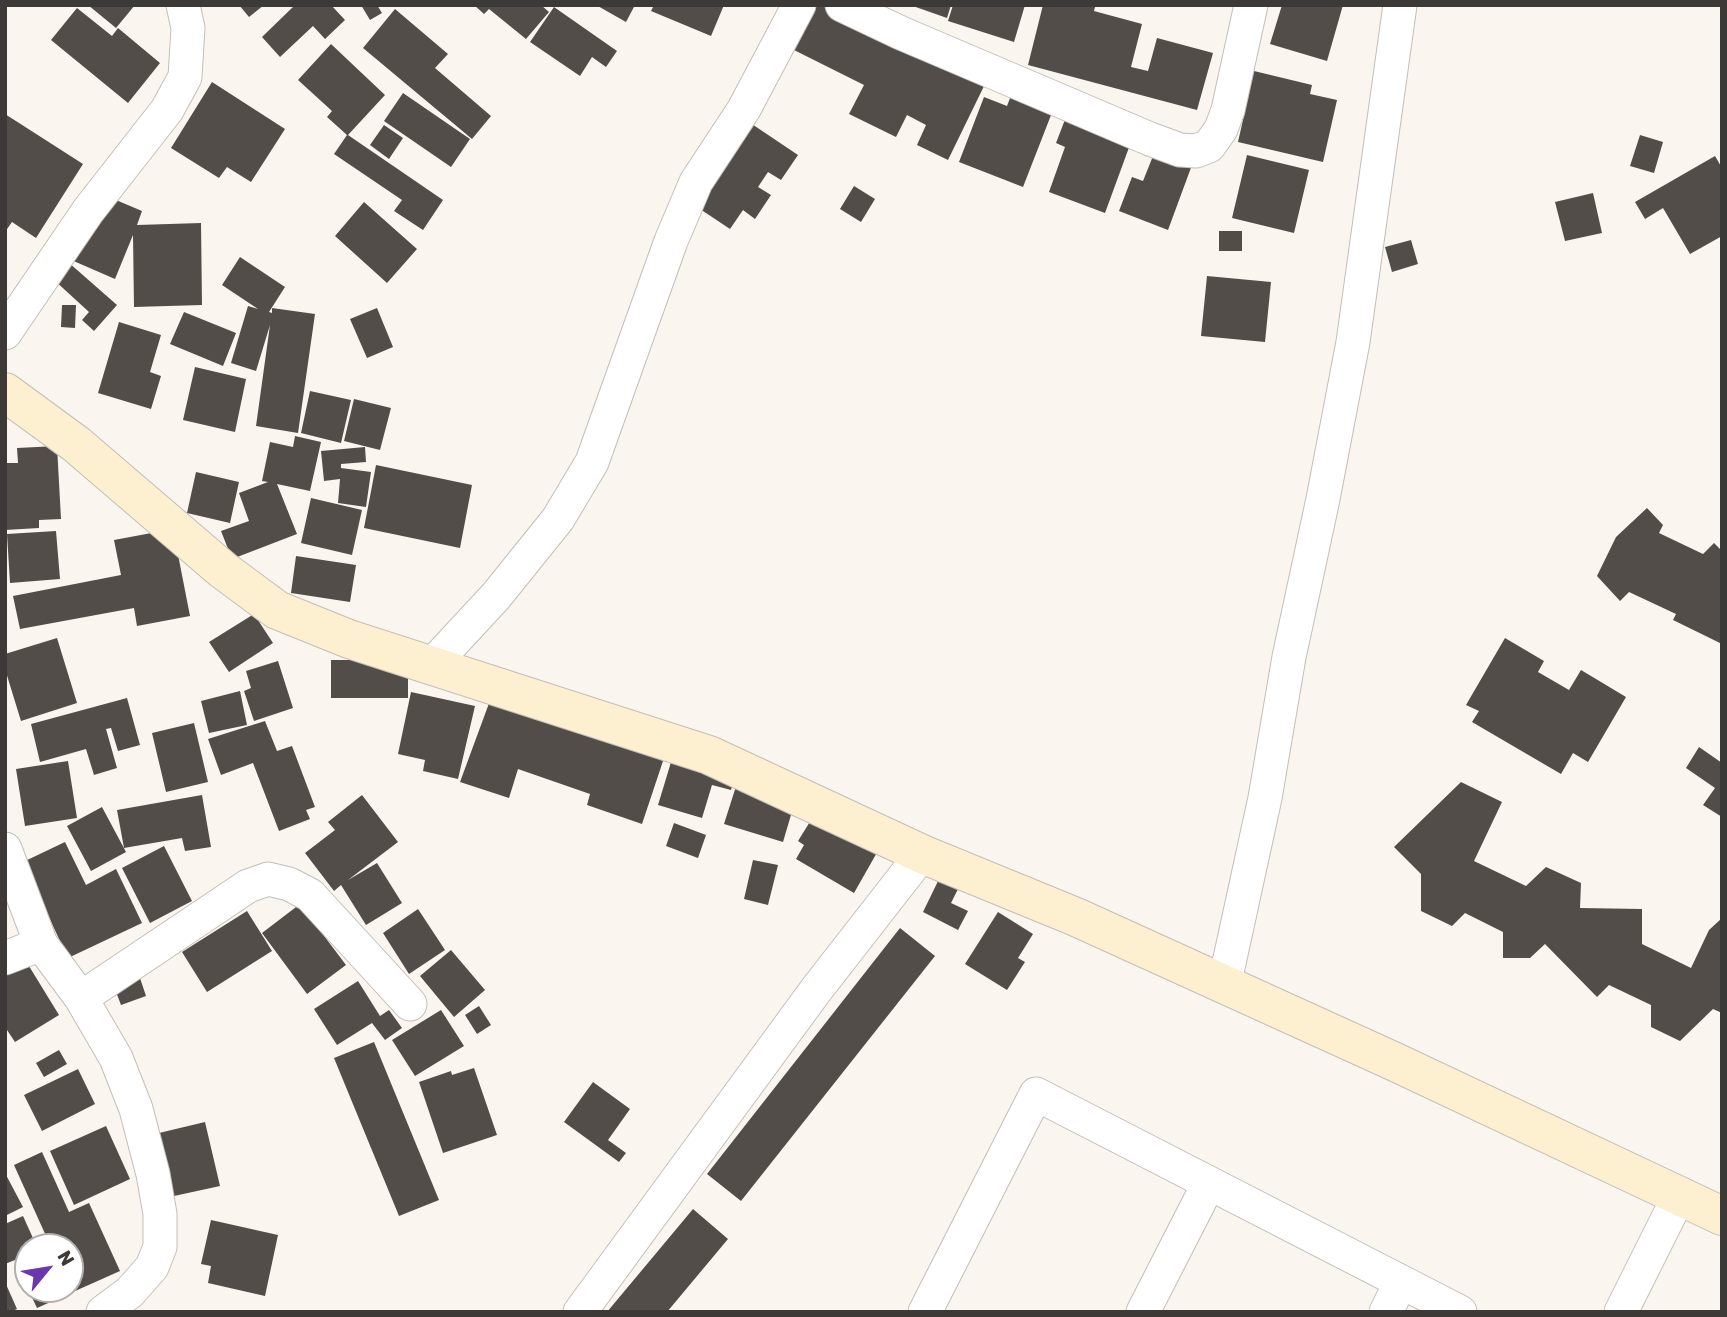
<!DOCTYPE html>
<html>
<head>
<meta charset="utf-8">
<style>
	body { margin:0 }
	#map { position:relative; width:1727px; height:1317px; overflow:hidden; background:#fbf5ef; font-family:Rubik,sans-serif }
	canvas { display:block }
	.frame { position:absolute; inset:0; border:7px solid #3c3937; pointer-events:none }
	.north { position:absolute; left:14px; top:1233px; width:70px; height:70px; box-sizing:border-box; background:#fff; border:2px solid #b1b0af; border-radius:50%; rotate:60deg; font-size:19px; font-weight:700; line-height:28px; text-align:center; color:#3c3937 }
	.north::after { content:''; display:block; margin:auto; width:24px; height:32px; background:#6a37ae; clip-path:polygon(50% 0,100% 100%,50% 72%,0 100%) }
</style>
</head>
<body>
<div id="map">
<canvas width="1727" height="1317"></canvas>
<div class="frame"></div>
<div class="north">N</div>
</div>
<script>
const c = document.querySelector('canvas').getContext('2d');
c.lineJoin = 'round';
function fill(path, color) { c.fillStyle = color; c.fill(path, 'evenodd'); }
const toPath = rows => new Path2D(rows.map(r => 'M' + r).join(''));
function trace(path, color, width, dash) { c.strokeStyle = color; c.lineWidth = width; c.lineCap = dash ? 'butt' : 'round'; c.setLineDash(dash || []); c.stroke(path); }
fill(toPath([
	[88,5,135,5,116,28],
	[239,5,264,5,249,17],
	[295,5,331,5,345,20,325,39,313,26,280,57,262,37],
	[361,5,377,5,382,13,370,20],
	[474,5,541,5,549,12,526,39,489,9,484,14],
	[596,5,635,5,626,22],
	[654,5,724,5,711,36,651,11],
	[806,5,828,5,985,84,948,160,917,145,926,125,907,115,896,137,849,114,864,85,786,46],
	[910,5,951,5,947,18],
	[953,5,1025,5,1014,42,948,21],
	[1043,5,1089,5,1095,7,1094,11,1142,24,1131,67,1148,71,1157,38,1213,53,1197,110,1028,65],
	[1282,5,1343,5,1327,61,1270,44],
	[554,7,617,51,606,67,592,57,580,76,530,42],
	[77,8,112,36,118,28,160,63,128,103,51,40],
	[395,9,448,54,435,68,491,116,472,139,363,48],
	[331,44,385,95,348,135,443,200,423,230,394,211,402,200,334,154,347,135,327,117,332,111,298,80],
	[1254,71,1312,85,1310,94,1337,100,1323,162,1238,142],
	[212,82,285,129,251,182,227,167,219,178,171,148],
	[403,93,470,139,451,167,384,121],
	[1012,93,1053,110,1023,187,959,162,984,97,1007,106],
	[734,112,798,155,781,180,768,172,758,187,771,195,755,219,743,210,730,229,679,195],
	[5,114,83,164,36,238,12,222,5,232],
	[1066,117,1131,142,1105,213,1049,192,1065,147,1056,143],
	[384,125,403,138,389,159,370,145],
	[1640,135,1663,142,1654,173,1630,166],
	[1155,151,1192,165,1168,230,1119,211,1132,177,1143,181],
	[1247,155,1309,170,1294,233,1232,218],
	[1715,156,1722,168,1722,236,1690,254,1663,208,1645,219,1635,202],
	[854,186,875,199,861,222,840,209],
	[97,192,142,211,137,225,201,223,202,305,134,307,133,235,115,279,69,259],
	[1593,193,1602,233,1565,241,1555,202],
	[364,202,417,249,387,283,335,236],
	[1219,231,1242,231,1242,251,1219,251],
	[1411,240,1418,264,1392,272,1385,247],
	[240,257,285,287,269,312,272,313,272,308,315,314,298,433,256,426,270,325,256,371,231,363,248,306,258,309,222,285],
	[68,262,117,305,94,331,82,320,89,312,53,279],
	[1207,276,1271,282,1265,342,1201,336],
	[62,305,76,305,75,328,61,327],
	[377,308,393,347,367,358,350,319],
	[184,312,236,333,223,366,170,344],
	[119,322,161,335,150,372,161,376,151,409,98,393],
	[195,367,246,379,235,432,183,420],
	[310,391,351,400,341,443,301,433],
	[354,399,391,408,380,450,344,441],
	[295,436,321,442,310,491,277,484,297,534,232,559,221,531,249,521,239,493,268,482,262,481,270,442,293,447],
	[57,446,61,519,39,520,39,528,5,530,5,463,18,463,17,448],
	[365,447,366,462,341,464,341,468,371,472,366,507,338,503,340,479,324,481,321,451],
	[376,465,472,485,460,548,364,528],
	[196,472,239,482,230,523,187,513],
	[311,498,362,510,352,555,301,543],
	[1647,508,1663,525,1659,533,1703,554,1714,543,1722,551,1722,644,1673,620,1676,614,1629,592,1620,601,1597,576,1616,537],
	[173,529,190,616,137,626,134,608,20,629,13,596,121,575,114,540],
	[56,531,60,579,10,583,7,534],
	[296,556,356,565,350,602,291,593],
	[254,614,273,643,229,672,209,642],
	[57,638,77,703,21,721,5,669,5,654],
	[1505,638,1544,661,1538,672,1569,690,1581,670,1626,697,1588,762,1573,753,1561,774,1472,722,1479,711,1466,705],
	[331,660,408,660,408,698,331,698],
	[278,661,293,708,254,721,244,691,251,688,246,671],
	[495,687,668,746,642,824,587,805,590,794,518,769,509,798,460,782],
	[240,691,247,725,209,733,201,701],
	[411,692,475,706,458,779,423,771,425,760,398,754],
	[127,698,140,745,118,751,111,728,106,729,117,768,94,775,86,749,40,762,31,724],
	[265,721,277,751,292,746,315,807,306,810,310,819,279,831,253,763,221,775,208,739],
	[194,723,208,782,166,792,152,733],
	[1699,747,1722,763,1722,817,1703,805,1715,788,1686,768],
	[675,749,735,776,731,790,712,785,702,818,658,805],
	[68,761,77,818,25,826,16,769],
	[738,780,796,798,783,842,724,824],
	[1461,782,1502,802,1474,861,1526,886,1546,867,1581,883,1580,908,1642,909,1642,944,1691,968,1709,930,1722,918,1722,1013,1713,1009,1680,1041,1651,1027,1651,1005,1609,985,1597,997,1545,944,1530,958,1503,958,1503,932,1465,913,1452,926,1421,911,1421,874,1394,847],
	[202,795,211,847,185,851,182,838,124,848,117,810],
	[362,795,398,842,348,880,377,863,402,903,366,925,341,885,334,891,305,853,335,830,328,822],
	[102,807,126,852,91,871,67,826],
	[816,812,879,849,854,893,796,859,804,845,798,841],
	[674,823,706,835,698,858,666,846],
	[65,842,86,885,116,869,142,923,68,958,23,862],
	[164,846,192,901,150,923,122,868],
	[753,860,778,865,768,905,744,899],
	[941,875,960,885,951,903,968,911,958,930,923,912],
	[300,904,346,965,307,994,262,933],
	[418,909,445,950,409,974,383,933],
	[247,911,272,951,207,992,182,952],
	[998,912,1033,934,1018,958,1025,962,1007,990,965,964],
	[900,928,935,956,741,1201,707,1174],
	[13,940,59,1015,15,1042,5,1027,5,945],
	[451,950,485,990,454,1017,420,976],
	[139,975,146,996,121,1005,113,984],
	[358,981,380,1016,389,1010,402,1028,385,1040,372,1023,337,1045,314,1009],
	[479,1006,491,1025,477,1034,465,1015],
	[441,1010,464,1046,415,1076,392,1040],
	[374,1042,439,1200,399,1216,334,1058],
	[59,1050,67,1064,44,1077,36,1063],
	[474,1068,497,1135,443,1153,419,1082,451,1071,452,1075],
	[78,1069,95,1104,42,1131,24,1095],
	[593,1082,630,1109,608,1140,626,1153,619,1162,564,1122],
	[205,1122,220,1186,174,1196,159,1133],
	[106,1126,130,1179,74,1205,50,1151],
	[42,1152,69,1212,89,1203,120,1271,37,1308,28,1289,70,1289,70,1247,51,1247,14,1165],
	[5,1173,23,1207,5,1216],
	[693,1209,728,1239,667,1312,607,1312],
	[23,1216,37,1247,28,1247,28,1288,15,1260,5,1264,5,1224],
	[211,1220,278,1235,265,1296,208,1283,211,1266,201,1264],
	[5,1282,17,1309,10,1312,5,1312]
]), '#534d49');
const street = toPath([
	[842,5,901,33,1150,139,1180,150,1196,151,1209,146,1221,129,1228,110,1251,5],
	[5,333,88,211,167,110,185,77,188,28,183,5],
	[432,665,496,596,558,519,592,462,671,241,696,182,744,109,799,5],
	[5,849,41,944,81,998,116,1058,136,1109,153,1174,160,1214,160,1247,152,1267,130,1292,103,1312],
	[5,958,41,944],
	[1224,986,1265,798,1289,657,1323,499,1353,342,1400,5],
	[81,998,248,886,268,879,289,884,310,895,410,1004],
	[580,1312,816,990,922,854],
	[925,1312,1036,1094,1460,1312],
	[1143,1312,1209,1183],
	[1386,1312,1401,1282],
	[1621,1312,1679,1196]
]);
const secondary = toPath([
	[5,392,76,444,223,570,277,610,349,639,709,755,922,854,1076,917,1393,1061,1722,1216]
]);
trace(street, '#c4beb8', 35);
trace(secondary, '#c4beb8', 40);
trace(street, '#fff', 33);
trace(secondary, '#fcf0d0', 38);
</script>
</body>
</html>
